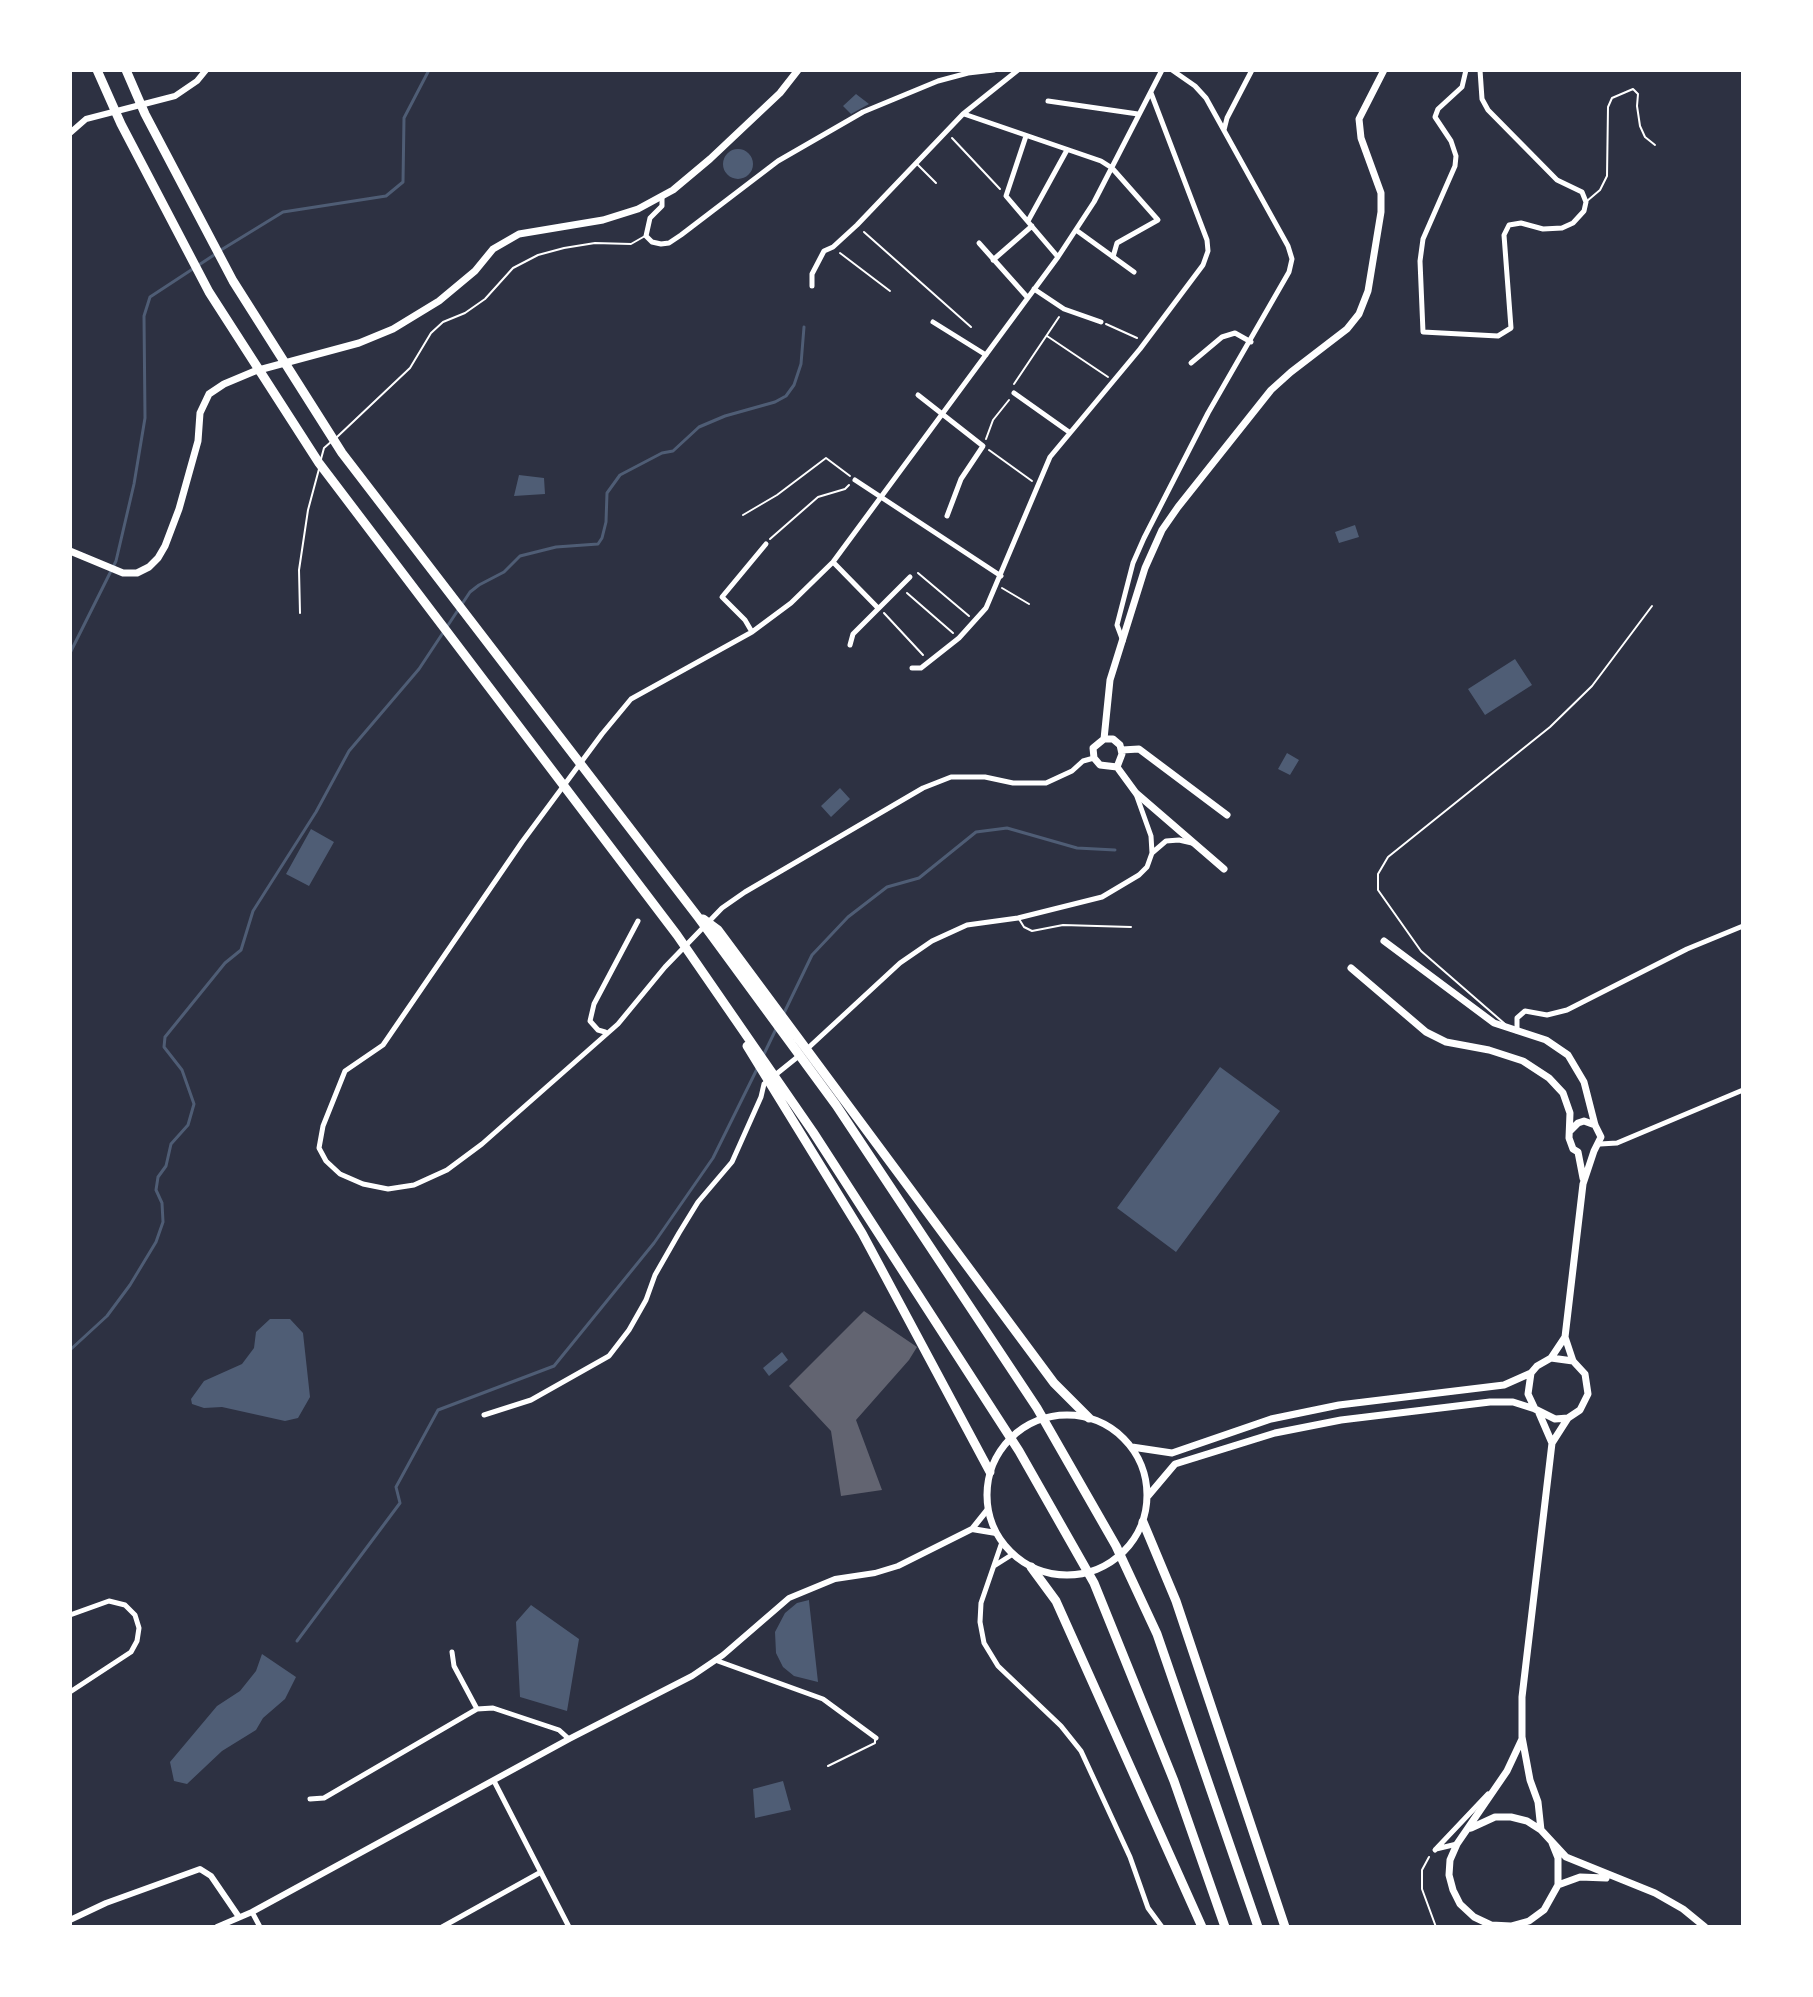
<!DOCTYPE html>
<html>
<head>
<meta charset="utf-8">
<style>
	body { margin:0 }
	#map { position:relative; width:1813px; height:1997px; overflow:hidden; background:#2d3142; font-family:Arial,sans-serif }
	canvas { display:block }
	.frame { position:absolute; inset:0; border:72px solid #fff; pointer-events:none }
</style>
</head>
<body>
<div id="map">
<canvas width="1813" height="1997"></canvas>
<div class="frame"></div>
</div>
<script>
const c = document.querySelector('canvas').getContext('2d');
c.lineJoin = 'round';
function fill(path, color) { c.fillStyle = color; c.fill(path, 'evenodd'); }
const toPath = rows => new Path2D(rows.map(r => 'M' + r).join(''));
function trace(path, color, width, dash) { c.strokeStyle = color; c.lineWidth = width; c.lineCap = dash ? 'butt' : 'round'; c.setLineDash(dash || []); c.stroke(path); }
fill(toPath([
	[856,94,869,104,851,114,843,106],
	'723 164a15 15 0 1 1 30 0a15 15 0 1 1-30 0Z',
	[519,475,544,478,545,494,514,496],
	[1355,525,1359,537,1339,543,1335,532],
	[1515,659,1532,685,1485,715,1468,689],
	[1287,753,1299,760,1290,775,1278,769],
	[840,788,850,799,831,817,821,806],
	[311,829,334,842,309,886,286,874],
	[1220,1067,1280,1111,1176,1252,1117,1208],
	[270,1319,290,1319,303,1333,310,1397,298,1418,285,1421,222,1407,204,1408,192,1404,191,1399,204,1381,242,1364,254,1348,256,1332],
	[782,1352,788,1360,769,1376,763,1368],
	[809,1600,809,1601,818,1682,794,1676,783,1667,776,1653,775,1632,785,1613,797,1603],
	[531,1605,579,1639,567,1711,520,1697,516,1622],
	[262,1654,296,1677,285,1699,263,1718,256,1730,222,1751,187,1784,174,1781,170,1762,217,1706,240,1691,256,1671],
	[783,1781,791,1810,755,1818,753,1789]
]), '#4f5d75');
trace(toPath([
	[221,250,283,212,386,196,403,182,404,118,429,70],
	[70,653,116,561,134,484,145,418,144,316,150,297,214,255],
	[784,1013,812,955,848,917,887,887,919,878,976,832,1007,828,1077,848,1115,850],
	[763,1056,777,1027],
	[70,1350,107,1316,130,1285,156,1242,163,1222,162,1203,156,1190,158,1177,166,1166,171,1144,188,1125,194,1104,182,1070,164,1047,165,1037,225,963,241,950,253,911,316,812,349,751,419,669,470,592,479,585,504,572,520,556,556,547,598,544,602,538,606,522,607,493,620,475,662,453,673,451,699,427,725,416,775,402,786,396,794,385,801,364,804,327],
	[297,1641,400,1503,396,1487,438,1410,554,1366,654,1243,713,1158,758,1067]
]), '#4f5d75', 3);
fill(toPath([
	[864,1311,917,1347,909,1360,856,1420,882,1490,841,1496,831,1431,789,1386]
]), '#626471');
trace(toPath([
	[952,138,1000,189],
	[864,232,971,327],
	[840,253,890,291],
	[1106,324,1137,338],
	[1047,336,1108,377],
	[1014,384,1059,317],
	[986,439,993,420,1009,400],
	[989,450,1032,481],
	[743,515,777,495,826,458,850,476],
	[770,539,818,497,845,489,849,485],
	[918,573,969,616],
	[1002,588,1029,604],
	[907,593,953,633],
	[884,613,923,655],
	[1429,1857,1422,1870,1422,1889,1436,1927]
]), '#fff', 2);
trace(toPath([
	[917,164,936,183],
	[1587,201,1600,190,1607,176,1608,107,1612,98,1633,89,1638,94,1637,106,1640,126,1645,137,1655,145],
	[337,437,410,368,431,333,443,322,465,313,485,299,513,268,538,255,564,248,595,243,631,244,645,236],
	[321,459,324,448,332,441],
	[300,613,299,570,308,510,319,469],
	[1019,919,1024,927,1032,931,1063,925,1131,927],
	[1505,1024,1421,951,1378,890,1378,874,1388,857,1550,727,1592,686,1652,606],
	[828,1766,875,1743,875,1740]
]), '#fff', 2);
trace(toPath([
	[1466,70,1462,87,1438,109,1435,117,1451,141,1456,156,1455,166,1423,239,1420,261,1423,332,1498,336,1511,328,1504,235,1509,225,1521,223,1543,229,1562,228,1573,223,1584,211,1586,202,1582,192,1557,180,1488,110,1482,99,1480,70],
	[1048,101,1138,114],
	[964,114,1101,161,1112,168,1158,220,1117,243,1113,257],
	[1224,130,1227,118,1252,70],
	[1026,136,1006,196,1058,257],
	[662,197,662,206,650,218,646,236,652,242,661,244,669,243,681,235,778,161,863,112,938,81,968,73,994,70],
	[1028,221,1067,150],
	[1076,230,1134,272],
	[979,243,1028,298],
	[993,260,1032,226],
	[812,286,812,274,824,251,833,247,857,225,963,114,1018,70],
	[1034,289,1064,309,1101,322],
	[933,322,986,355],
	[1191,363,1222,337,1235,333,1251,342],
	[1014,393,1069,432],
	[918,395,983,446,961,479,947,516],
	[855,480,1001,576],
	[833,562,878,608],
	[752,632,745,620,722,597,766,544],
	[1123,641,1117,625,1133,563,1144,538,1208,413,1289,272,1292,259,1288,246,1206,98,1195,86,1172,70],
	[850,645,853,634,910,577],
	[912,668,921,668,959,638,986,608,1050,457,1140,349,1203,265,1208,251,1207,240,1151,93],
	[1094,758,1083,761,1072,771,1046,783,1013,783,985,777,951,777,923,788,745,892,722,908,665,967,618,1024,482,1144,447,1170,414,1185,388,1189,363,1184,340,1174,326,1161,319,1148,323,1126,345,1071,383,1045,522,842,602,734,631,699,752,632,791,603,833,562,1058,257,1094,202,1162,70],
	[1136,794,1151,836,1152,853,1166,841,1179,840,1192,843],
	[1517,1031,1517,1018,1525,1011,1547,1015,1567,1010,1687,949,1743,926],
	[605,1032,598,1030,590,1021,594,1004,638,921],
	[807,1049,900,963,932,941,967,925,1018,918,1102,897,1139,875,1147,867,1152,853],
	[1600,1144,1617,1143,1743,1090],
	[484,1415,531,1400,609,1356,629,1330,646,1300,655,1275,679,1233,698,1202,732,1162,761,1097,764,1084,800,1055],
	[1002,1542,981,1603,980,1622,984,1643,998,1666,1061,1726,1081,1751,1130,1857,1148,1908,1162,1927],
	[994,1566,1013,1554],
	[70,1615,109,1601,125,1605,135,1615,139,1628,137,1641,131,1652,70,1692],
	[452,1652,454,1666,477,1709],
	[715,1660,823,1699,876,1738],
	[494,1781,569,1927],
	[310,1799,324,1798,477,1709,493,1708,559,1730,569,1739],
	[1436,1849,1457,1844],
	[1435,1850,1488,1794],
	[252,1912,260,1927],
	[442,1927,541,1872]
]), '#fff', 5);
trace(toPath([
	[70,133,86,119,175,96,197,81,206,70],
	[972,1529,996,1533],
	[70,1920,106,1903,200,1869,211,1876,239,1917],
	[217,1927,252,1912,569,1739,692,1676,723,1655,789,1598,835,1579,875,1573,898,1566,972,1529,988,1509]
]), '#fff', 6);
trace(toPath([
	[70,551,123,573,137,573,149,567,158,558,165,546,179,509,198,441,200,413,209,394,224,384,255,371,359,343,393,329,439,301,475,271,493,249,519,234,603,220,638,209,673,190,710,159,780,93,798,70],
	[1104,739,1113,739,1120,745,1122,754,1117,767],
	[1122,750,1139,749,1227,815],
	[1117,767,1100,765,1094,758,1093,748,1104,739,1110,680,1145,568,1162,530,1178,507,1271,390,1291,372,1347,329,1359,314,1368,291,1381,212,1381,193,1361,138,1359,119,1384,70],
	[1117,767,1136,793,1224,869],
	[1384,941,1494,1023,1546,1040,1568,1055,1584,1082,1595,1125,1601,1137,1594,1151,1583,1184,1565,1337,1551,1358],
	[1351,968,1426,1032,1446,1042,1489,1050,1523,1061,1549,1078,1563,1093,1570,1113,1569,1138,1573,1149,1578,1152,1583,1178],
	[1570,1131,1578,1123,1584,1121,1595,1125],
	[1531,1373,1528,1394,1535,1409,1555,1419,1568,1418],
	[1539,1413,1552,1443],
	'987 1495a80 80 0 1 1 160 0a80 80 0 1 1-160 0Z',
	[1132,1447,1172,1453,1271,1419,1339,1405,1504,1385,1531,1373,1537,1366,1551,1358,1573,1361],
	[1148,1496,1175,1464,1275,1433,1341,1420,1490,1402,1513,1402,1535,1409],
	[1522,1739,1507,1771,1457,1844,1450,1860,1449,1875,1453,1890,1460,1904,1474,1917,1491,1925,1511,1926,1529,1921,1544,1910,1558,1885,1558,1858,1552,1843],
	[1471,1828,1495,1817,1511,1817,1527,1821,1541,1830,1566,1857,1655,1893,1683,1909,1705,1927],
	[1541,1830,1538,1802,1530,1780,1522,1737,1522,1697,1552,1443,1568,1418,1580,1410,1588,1394,1585,1374,1573,1361,1565,1337],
	[1558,1885,1580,1877,1606,1878]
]), '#fff', 7);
trace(toPath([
	[97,70,121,124,209,292,319,463,677,935,813,1132,1019,1451,1094,1583,1174,1781,1225,1927],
	[126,70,145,114,233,281,342,453,698,917,836,1105,1037,1408,1116,1546,1157,1634,1258,1927],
	[703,919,718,930,1054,1383,1089,1418],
	[747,1046,862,1233,990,1472],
	[1143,1522,1176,1601,1285,1927],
	[1031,1567,1056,1601,1202,1927]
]), '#fff', 9);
</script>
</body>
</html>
